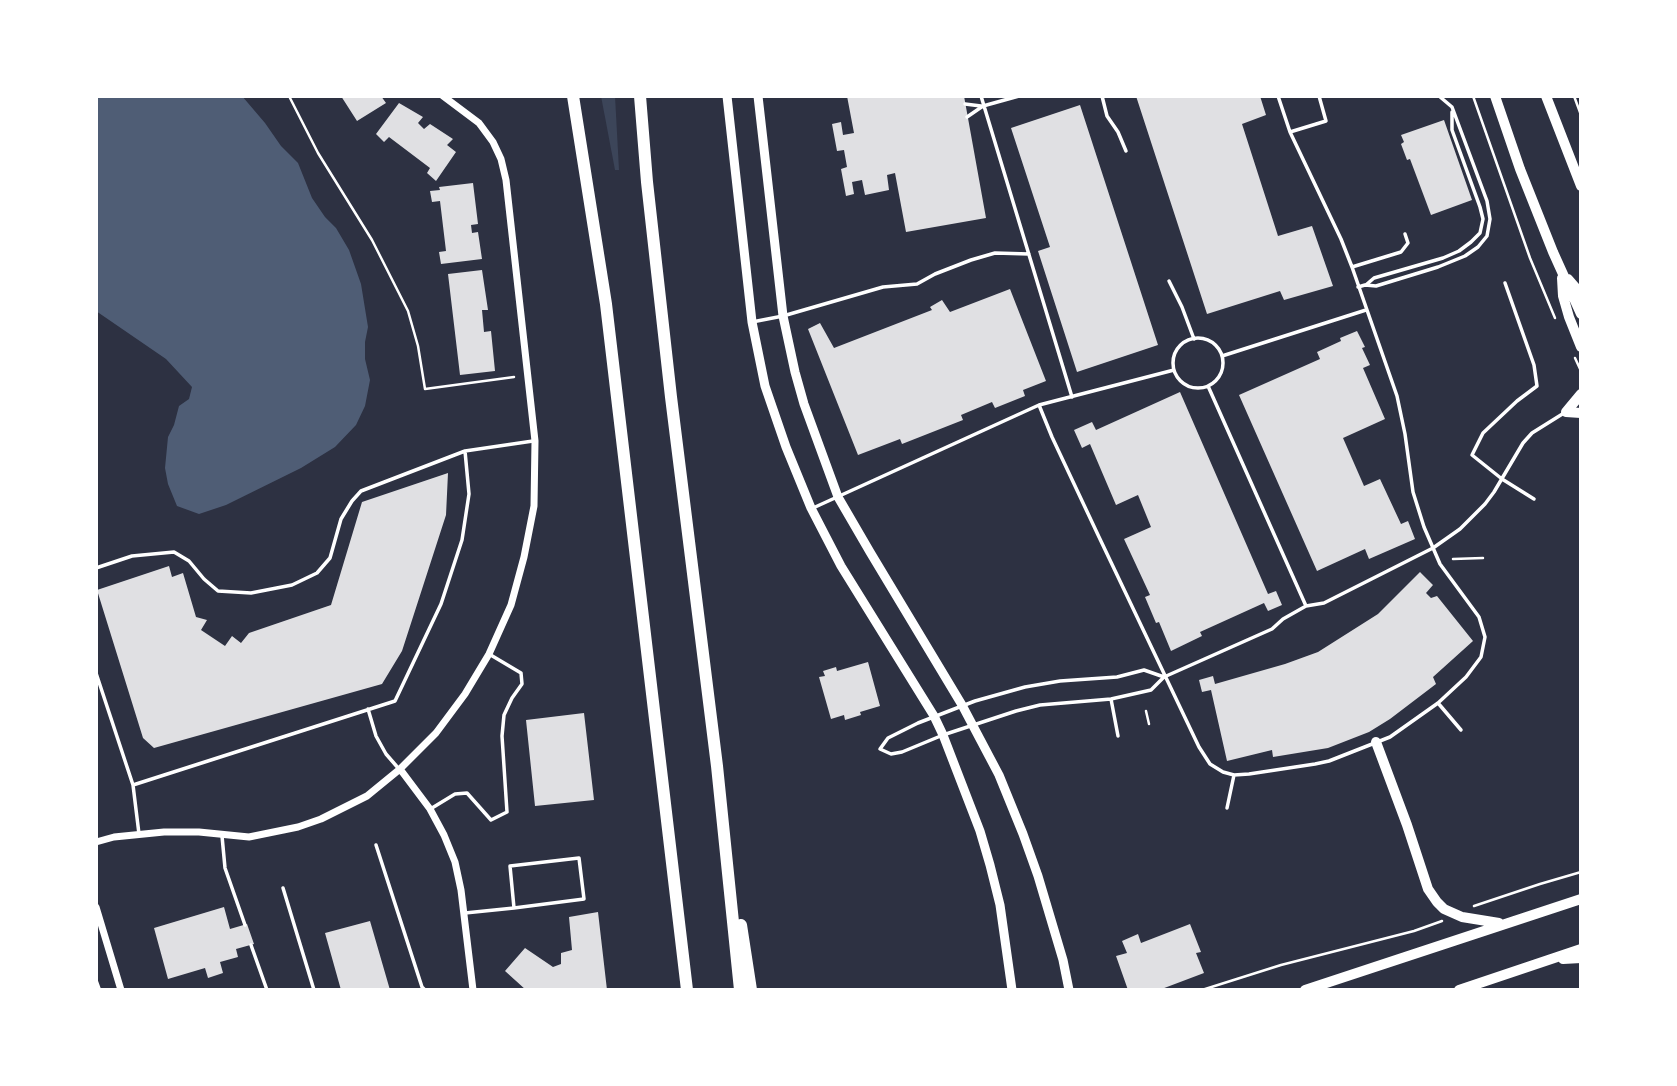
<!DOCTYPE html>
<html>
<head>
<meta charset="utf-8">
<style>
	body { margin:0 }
	#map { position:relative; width:1677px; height:1086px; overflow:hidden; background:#2d3142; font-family:"Alegreya Sans",sans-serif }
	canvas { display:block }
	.frame { position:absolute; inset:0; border:98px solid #fff; pointer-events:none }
</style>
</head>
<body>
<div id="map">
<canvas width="1677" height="1086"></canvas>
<div class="frame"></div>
</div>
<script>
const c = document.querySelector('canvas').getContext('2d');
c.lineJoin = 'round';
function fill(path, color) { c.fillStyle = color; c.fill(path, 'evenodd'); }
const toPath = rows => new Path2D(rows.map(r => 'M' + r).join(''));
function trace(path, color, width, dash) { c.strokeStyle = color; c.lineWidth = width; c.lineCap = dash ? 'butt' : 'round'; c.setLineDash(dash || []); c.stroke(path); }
fill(toPath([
	[601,96,615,96,619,170,615,170]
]), '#3c4559');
fill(toPath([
	[96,96,242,96,265,123,281,146,298,163,312,198,325,217,336,228,349,250,361,284,368,327,365,342,365,359,370,380,365,406,356,425,335,447,301,468,226,505,199,514,177,506,168,484,165,468,168,437,174,425,179,406,189,399,192,387,166,359,96,311]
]), '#4f5d75');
fill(toPath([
	[341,96,381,96,386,103,357,121],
	[847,96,964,96,986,218,906,232,895,173,887,175,889,190,865,195,862,180,852,182,854,194,846,196,841,169,847,167,844,150,837,151,832,124,841,122,843,135,854,133],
	[1136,96,1260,96,1266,115,1242,124,1278,236,1312,226,1333,286,1284,300,1280,291,1207,314],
	[399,103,423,117,418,123,424,129,430,124,453,139,447,145,456,152,436,181,427,173,430,168,389,137,384,142,376,134],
	[1080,105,1158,345,1077,372,1038,251,1050,247,1011,128],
	[1444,120,1472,200,1431,215,1410,159,1407,160,1401,144,1404,142,1401,135],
	[473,183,478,224,471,225,472,233,478,232,482,259,441,264,439,252,446,251,440,201,432,202,430,191,440,190,439,187],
	[482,270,488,310,482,310,484,332,491,331,495,371,460,375,448,274],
	[1010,289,1046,381,1023,390,1025,396,995,408,992,402,961,415,963,420,902,444,900,439,858,455,808,329,820,323,834,348,932,310,930,307,942,300,950,312],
	[1357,331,1365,347,1362,348,1370,365,1363,368,1385,419,1343,438,1364,486,1380,479,1401,524,1408,521,1415,539,1369,559,1365,549,1317,571,1239,395,1320,359,1317,352,1341,341,1340,338],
	[1180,392,1268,594,1276,591,1282,605,1268,611,1264,603,1200,632,1202,636,1171,651,1159,622,1156,623,1145,597,1150,595,1124,539,1151,527,1138,495,1116,505,1090,444,1082,448,1074,430,1092,422,1096,430],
	[448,473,446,515,402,651,382,684,154,748,143,738,97,590,169,566,172,577,183,573,196,617,207,620,201,630,225,646,232,636,241,643,249,633,331,605,362,502],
	[1420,572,1433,585,1426,593,1431,598,1437,596,1473,641,1433,677,1436,684,1390,719,1369,732,1328,748,1273,757,1272,750,1227,761,1211,690,1202,692,1199,680,1213,676,1215,684,1285,664,1318,652,1378,614],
	[868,662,880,706,860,712,861,715,845,720,844,715,831,719,819,677,825,676,823,671,836,667,837,671],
	[584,713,594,800,535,806,526,720],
	[224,907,230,929,247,924,254,944,236,949,238,957,220,962,223,973,208,978,205,968,168,979,154,928],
	[598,912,607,990,526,990,505,971,525,948,553,967,561,964,561,953,572,950,569,917],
	[370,921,390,990,341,990,325,933],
	[1190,924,1201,952,1196,953,1204,973,1159,990,1128,990,1116,956,1127,953,1122,941,1138,934,1141,943]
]), '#e0e0e3');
trace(toPath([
	[289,96,318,153,372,240,408,311,418,346,425,389,514,377],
	[1473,96,1530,258,1555,318],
	[1574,96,1581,115],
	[1575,358,1581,371],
	[1453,559,1483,558],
	[1146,711,1149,724],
	[1474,906,1540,884,1581,872],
	[96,979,100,990],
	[1202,990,1281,965,1414,931,1442,921]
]), '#fff', 2.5);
trace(toPath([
	[981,96,1072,397],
	[1102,96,1107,116,1118,132,1126,151],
	[965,104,981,106],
	[967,117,983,106,1019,96],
	[1290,132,1326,121,1319,96],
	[1352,267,1401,252,1408,243,1405,234],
	[1169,281,1182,307,1194,339],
	[1505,283,1534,365,1537,386,1517,401,1483,433,1472,455,1502,479,1534,499],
	[1367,284,1374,278,1443,258,1459,251,1471,242,1480,233,1483,219,1480,207,1452,130,1452,112],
	[1358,287,1365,285,1376,286,1438,267,1465,256,1478,247,1487,236,1490,219,1487,201,1452,107,1439,96],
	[752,322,783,316,883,287,917,284,935,274,971,260,995,253,1029,254],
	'1173 363a25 25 0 1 1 50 0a25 25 0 1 1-50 0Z',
	[1222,356,1366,310],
	[1208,386,1306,606],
	[1039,405,1052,437,1099,537,1199,747,1210,764,1223,772,1234,775,1249,774,1315,764,1329,761,1390,737,1438,703,1466,677,1481,657,1485,637,1479,617,1440,564,1424,527,1413,492,1405,434,1397,396,1352,267,1341,239,1290,132,1278,96],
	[813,508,1039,405,1174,370],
	[96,568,132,556,174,552,189,561,204,579,218,591,251,593,292,585,317,573,330,558,341,519,352,501,361,491,465,451],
	[1144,670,1164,677,1151,690,1111,699,1040,705,1016,711,943,735,902,752,891,754,880,749,888,738,918,723,975,701,1025,687,1060,681,1117,677,1144,670],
	[96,673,133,785,395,701,441,604,462,540,469,494,465,451,533,441],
	[1164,677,1272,629,1283,619,1306,606,1324,603,1433,548,1460,529,1485,504,1494,492,1523,443,1532,433,1564,413],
	[1111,699,1118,736],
	[1438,703,1461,730],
	[368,709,376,736,386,754,399,769],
	[133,785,139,834],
	[432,808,455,794,467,793,491,820,507,812,502,736,504,715,512,698,522,684,521,673,489,654],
	[1227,808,1234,775],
	[222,836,225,868,245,925],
	[376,845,422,987,425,990],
	[283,888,314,990],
	[465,913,514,908,584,899,579,858,510,866,514,908],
	[251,945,267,990]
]), '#fff', 3.5);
trace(toPath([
	[400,769,430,809,444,835,455,862,461,890,473,990],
	[96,842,114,837,164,832,199,832,249,837,298,827,321,819,367,796,400,769,436,733,465,694,489,654,511,605,524,557,534,506,535,441,506,180,501,159,493,142,479,123,443,96],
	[96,907,121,990]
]), '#fff', 7);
trace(toPath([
	[727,96,752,322,765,386,786,447,811,508,841,566,934,716,943,735,980,831,990,865,1000,905,1012,990],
	[758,96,783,316,795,372,804,404,838,497,870,552,962,705,999,775,1023,834,1038,876,1063,960,1069,990]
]), '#fff', 9);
trace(toPath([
	[1495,96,1520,169,1553,252,1581,314],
	[1546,96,1581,186],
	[1562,278,1563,296,1569,317,1581,347],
	[1568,279,1581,294],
	[1566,412,1581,394],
	[1566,412,1581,413],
	[1376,742,1407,825,1428,889,1437,902,1444,909,1462,917,1499,923],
	[1563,959,1581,958],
	[1305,990,1581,899],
	[1459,990,1581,949]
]), '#fff', 10);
trace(toPath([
	[573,96,606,304,687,990],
	[640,96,647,182,671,397,717,766,740,990],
	[741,925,751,990]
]), '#fff', 12);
</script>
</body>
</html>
